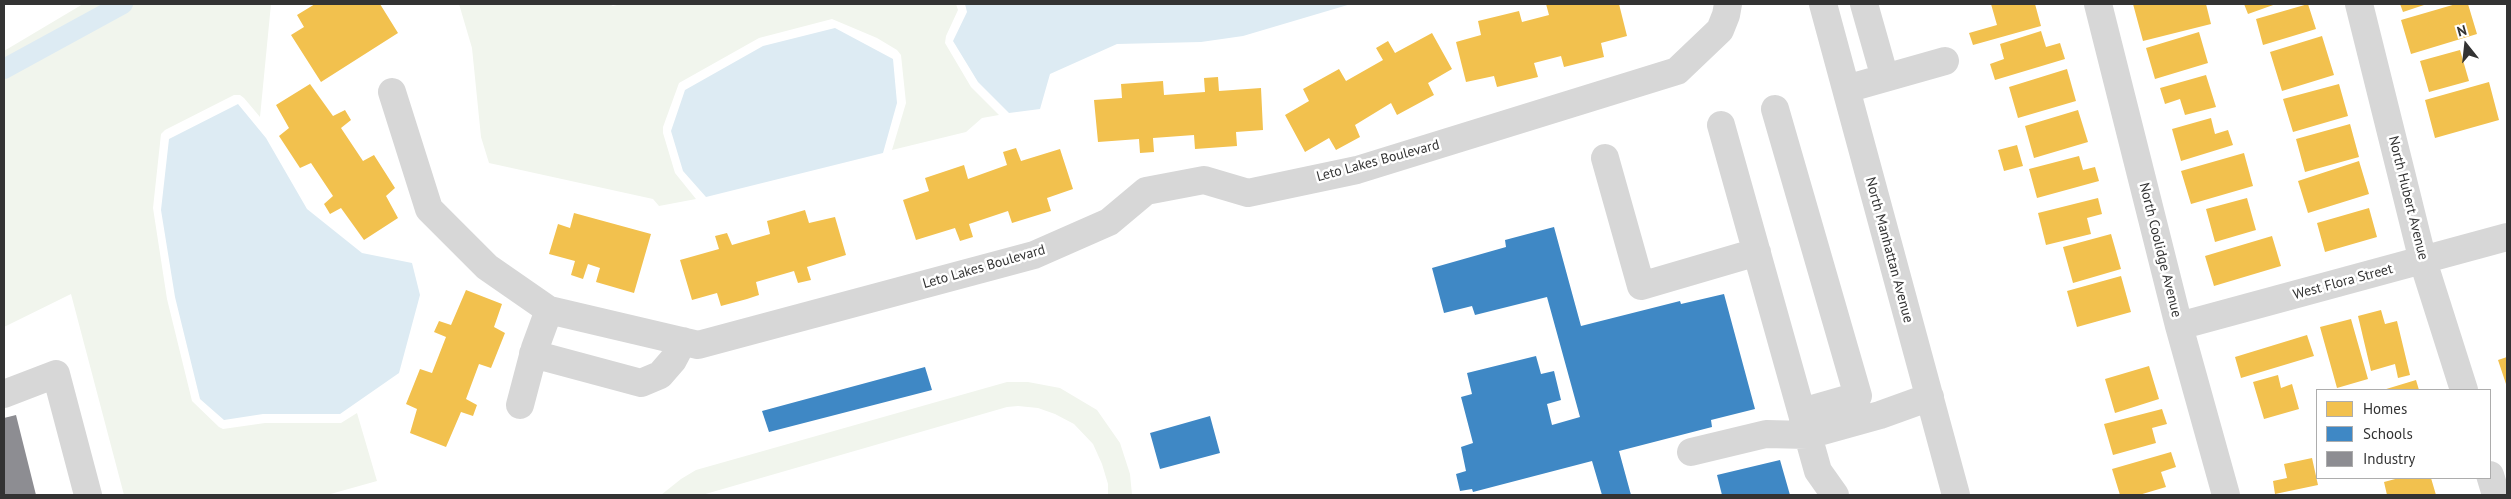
<!DOCTYPE html>
<html>
<head>
<meta charset="utf-8">
<style>
	body { margin:0 }
	#map { position:relative; width:2511px; height:499px; overflow:hidden; background:#fff; font-family:"PT Sans",sans-serif }
	canvas { display:block }
	.frame { position:absolute; inset:0; border:5px solid #333; pointer-events:none }
	.legend { position:absolute; left:2316px; top:389px; width:175px; height:90px; box-sizing:border-box; background:#fff; border:1px solid #adadad; margin:0; padding:6px 9px; list-style:none; font-size:15px; color:#333 }
	.legend li { display:flex; align-items:center; gap:10px; height:25px }
	.legend b { width:25px; border:1px solid #adadad }
	.north { position:absolute; left:2441px; top:20px; width:50px; height:50px; -webkit-text-stroke:4px #fff; paint-order:stroke; rotate:344deg; font-size:14px; font-weight:700; line-height:20px; text-align:center; color:#333 }
	.north::after { content:''; display:block; margin:auto; width:18px; height:22px; background:#333; clip-path:polygon(50% 0,100% 100%,50% 72%,0 100%) }
</style>
</head>
<body>
<div id="map">
<canvas width="2511" height="499"></canvas>
<div class="frame"></div>
<ul class="legend">
<li><b style="height:14px;background:#f2c14e"></b>Homes</li>
<li><b style="height:14px;background:#3f88c5"></b>Schools</li>
<li><b style="height:14px;background:#8d8d92"></b>Industry</li>
</ul>
<div class="north">N</div>
</div>
<script>
const c = document.querySelector('canvas').getContext('2d');
c.lineJoin = 'round';
function fill(path, color) { c.fillStyle = color; c.fill(path, 'evenodd'); }
const toPath = rows => new Path2D(rows.map(r => 'M' + r).join(''));
function trace(path, color, width, dash) { c.strokeStyle = color; c.lineWidth = width; c.lineCap = dash ? 'butt' : 'round'; c.setLineDash(dash || []); c.stroke(path); }
function write(font, color, halo, rows, align = 'center') {
  c.font = font + ' "PT Sans",sans-serif'; c.lineWidth = 5; c.setLineDash([]); c.textBaseline = 'middle'; c.strokeStyle = halo; c.fillStyle = color; for (const [text, x, y, turn = 0] of rows) {
    c.save(); c.translate(x, y); c.rotate((+turn || 0) * Math.PI / 180); c.textAlign = isNaN(turn) ? turn : align; if (halo) c.strokeText(text, 0, 0); c.fillText(text, 0, 0); c.restore();
  }
}
fill(toPath([
	[83,4,271,4,260,117,244,98,240,95,234,95,165,130,161,134,153,208,167,299,192,401,219,427,223,429,265,423,341,423,357,413,377,481,327,495,124,495,71,294,4,327,4,51],
	[459,4,609,4,613,6,621,4,956,4,958,10,946,36,945,43,971,87,999,115,982,118,966,132,892,150,906,103,901,55,897,50,877,38,832,19,759,38,679,83,663,127,663,133,675,173,696,199,659,206,653,199,489,163,481,137,472,48],
	[1007,382,1028,382,1060,388,1097,410,1120,443,1130,474,1132,495,1108,495,1108,484,1102,464,1093,444,1074,424,1055,414,1038,408,1018,406,1007,407,702,495,661,495,681,479,696,470]
]), '#f1f5ed');
fill(toPath([
	[965,4,1351,4,1243,36,1201,42,1117,44,1050,74,1040,109,1009,113,978,82,953,41,967,12],
	[835,28,893,59,897,103,883,153,706,197,683,171,671,131,685,90,763,46],
	[238,104,266,138,307,209,362,253,412,263,420,295,399,373,340,414,263,414,224,420,200,399,175,297,161,210,169,139]
]), '#ddebf3');
fill(toPath([
	[315,4,380,4,398,33,321,82,291,35,304,27,297,15],
	[1546,4,1619,4,1627,36,1601,43,1604,57,1564,67,1561,56,1534,63,1538,77,1497,87,1494,76,1466,82,1456,42,1481,35,1478,21,1519,11,1522,22,1549,15],
	[1991,4,2035,4,2041,26,1973,45,1969,33,1997,25],
	[2133,4,2206,4,2211,24,2143,41],
	[2244,4,2276,4,2248,14],
	[2308,4,2316,29,2263,45,2256,19],
	[2400,4,2427,4,2403,12],
	[2456,4,2468,4,2477,34,2411,54,2401,20],
	[2041,31,2046,47,2060,43,2065,59,1995,80,1990,64,2004,59,2000,44],
	[2199,32,2208,63,2155,79,2146,48],
	[1432,33,1452,69,1428,83,1434,95,1397,115,1391,103,1355,125,1360,137,1336,150,1329,138,1305,152,1285,115,1309,101,1303,89,1339,69,1346,81,1383,60,1376,48,1388,41,1395,53],
	[2322,36,2334,75,2282,91,2270,52],
	[2460,50,2469,81,2429,92,2420,61],
	[2067,69,2076,101,2018,118,2009,87],
	[2206,75,2216,107,2185,115,2180,99,2165,104,2160,88],
	[1218,77,1219,91,1261,88,1263,130,1236,132,1237,146,1195,149,1194,135,1153,138,1154,152,1140,153,1139,139,1098,142,1094,100,1122,98,1121,84,1163,81,1164,95,1205,92,1204,78],
	[2489,82,2499,120,2435,138,2425,100],
	[310,84,333,116,345,110,351,120,341,128,363,161,374,155,395,188,386,196,398,218,364,240,341,208,330,214,324,204,333,196,311,163,300,168,279,136,289,128,276,105],
	[2339,84,2348,116,2293,132,2283,99],
	[2078,110,2088,142,2034,158,2025,126],
	[2211,118,2215,134,2228,130,2233,145,2181,161,2172,129],
	[2350,124,2359,157,2305,172,2296,139],
	[2017,145,2023,166,2004,171,1998,150],
	[1016,148,1021,161,1060,149,1073,189,1047,198,1051,211,1012,223,1008,211,969,224,973,237,960,241,955,228,916,240,903,200,929,191,925,178,964,165,968,179,1007,165,1003,152],
	[2244,153,2253,186,2191,204,2181,171],
	[2079,156,2083,170,2095,167,2099,181,2037,198,2029,169],
	[2359,161,2369,194,2308,213,2298,181],
	[2098,198,2102,214,2087,218,2091,234,2046,245,2038,213],
	[2247,198,2256,230,2215,242,2206,209],
	[2369,208,2377,237,2325,252,2317,223],
	[805,210,809,223,835,217,846,255,807,267,811,280,798,283,794,271,756,282,759,295,747,299,721,306,717,293,692,300,680,260,719,249,715,236,727,233,732,245,770,234,767,221],
	[574,213,651,234,634,293,596,282,600,268,588,264,583,279,571,275,575,261,549,254,558,224,570,228],
	[2111,234,2121,269,2073,283,2063,247],
	[2272,236,2281,266,2214,286,2205,256],
	[2121,276,2131,312,2077,327,2067,291],
	[466,290,502,304,494,327,505,333,491,368,479,364,466,399,477,405,473,416,461,412,446,447,410,433,417,409,406,404,420,369,432,373,446,337,434,332,439,321,451,325],
	[2381,310,2385,324,2397,321,2410,375,2398,378,2395,364,2371,371,2358,316],
	[2351,319,2368,379,2337,388,2320,327],
	[2307,335,2314,356,2241,378,2235,357],
	[2507,357,2507,387,2498,360],
	[2149,366,2159,399,2115,413,2105,379],
	[2278,375,2281,388,2292,384,2299,409,2264,419,2253,382],
	[2416,380,2419,390,2383,390],
	[2162,409,2167,424,2152,428,2156,443,2113,455,2104,424],
	[2171,452,2176,467,2161,472,2166,487,2139,495,2120,495,2112,469],
	[2312,458,2318,485,2275,494,2273,481,2287,478,2284,464],
	[2399,478,2431,478,2436,495,2387,495,2384,482]
]), '#f2c14e');
fill(toPath([
	[1554,227,1581,326,1680,301,1681,304,1724,294,1755,409,1711,420,1712,427,1619,451,1631,495,1602,495,1592,461,1473,492,1472,489,1460,491,1456,474,1466,471,1461,447,1473,443,1461,397,1472,394,1467,373,1536,356,1541,374,1554,371,1561,400,1547,404,1552,425,1580,417,1547,297,1475,315,1472,306,1444,313,1432,268,1506,247,1505,240],
	[925,367,932,390,769,432,762,411],
	[1210,416,1220,453,1160,469,1150,433],
	[1780,460,1790,495,1722,495,1717,475]
]), '#3f88c5');
fill(toPath([
	[16,415,36,495,4,495,4,418]
]), '#8d8d92');
trace(toPath([
	[4,69,123,4]
]), '#ddebf3', 20);
trace(toPath([
	[1823,4,1956,495],
	[1864,4,1885,78],
	[2098,4,2179,326,2226,495],
	[2359,4,2423,261,2464,390],
	[1846,89,1945,61],
	[392,92,429,209,487,267,549,310,698,345,1034,255,1109,222,1146,191,1204,180,1248,193,1357,170,1677,71,1720,30,1726,15,1728,4],
	[1775,109,1858,396,1802,412],
	[1721,125,1818,471,1835,495],
	[1605,158,1641,286,1757,252],
	[2179,326,2507,237],
	[533,354,641,383,660,375,673,360,683,341],
	[4,394,56,374,88,495],
	[520,405,535,348,549,310],
	[1691,452,1766,434,1808,435,1880,415,1930,397],
	[2490,475,2496,495]
]), '#d7d7d7', 28);
write('14px', '#333', '#fff', [
	["Leto Lakes Boulevard",1378,161,-15],
	["North Hubert Avenue",2408,198,76],
	["North Manhattan Avenue",1889,250,75],
	["North Coolidge Avenue",2160,250,76],
	["Leto Lakes Boulevard",984,267,-16],
	["West Flora Street",2343,282,-15]
]);
</script>
</body>
</html>
